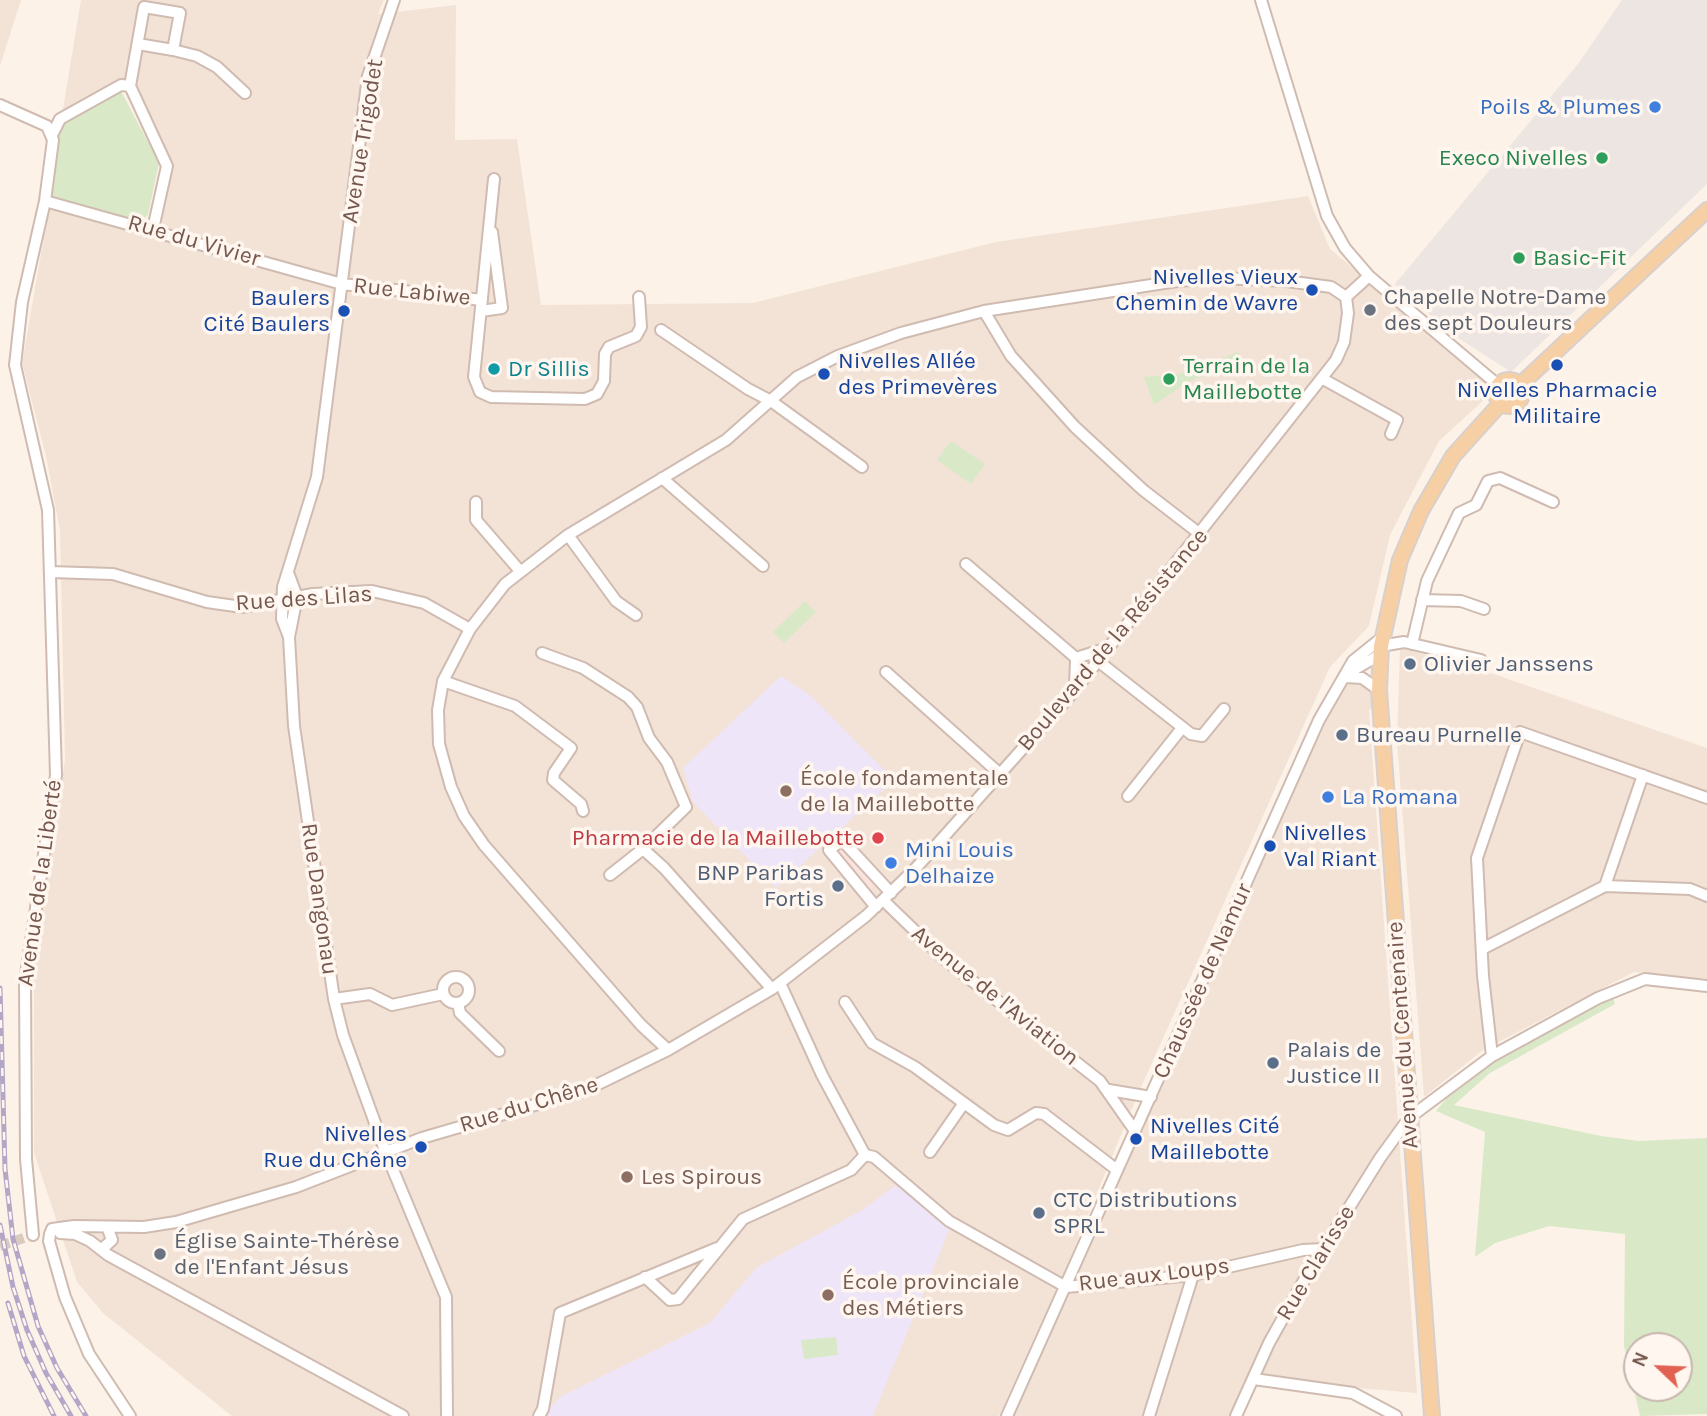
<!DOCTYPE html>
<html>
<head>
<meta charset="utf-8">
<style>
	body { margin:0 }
	#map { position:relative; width:1707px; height:1416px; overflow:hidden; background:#fcf2e8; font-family:Karla,sans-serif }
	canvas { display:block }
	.north { position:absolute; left:1623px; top:1332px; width:70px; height:70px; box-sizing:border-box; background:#fef6ef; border:2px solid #c7b6ae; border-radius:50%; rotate:293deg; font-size:19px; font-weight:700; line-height:28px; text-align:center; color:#75574d }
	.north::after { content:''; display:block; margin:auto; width:24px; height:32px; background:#e16252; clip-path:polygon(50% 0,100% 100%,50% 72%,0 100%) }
</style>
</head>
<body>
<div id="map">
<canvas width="1707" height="1416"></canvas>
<div class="north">N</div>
</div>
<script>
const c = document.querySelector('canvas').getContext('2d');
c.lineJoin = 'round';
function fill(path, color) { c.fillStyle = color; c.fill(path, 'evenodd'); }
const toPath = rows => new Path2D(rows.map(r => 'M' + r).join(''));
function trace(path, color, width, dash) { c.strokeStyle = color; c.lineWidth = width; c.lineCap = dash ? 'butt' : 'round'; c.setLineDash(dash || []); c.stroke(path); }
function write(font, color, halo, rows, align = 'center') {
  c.font = font + ' Karla,sans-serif'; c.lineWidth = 7; c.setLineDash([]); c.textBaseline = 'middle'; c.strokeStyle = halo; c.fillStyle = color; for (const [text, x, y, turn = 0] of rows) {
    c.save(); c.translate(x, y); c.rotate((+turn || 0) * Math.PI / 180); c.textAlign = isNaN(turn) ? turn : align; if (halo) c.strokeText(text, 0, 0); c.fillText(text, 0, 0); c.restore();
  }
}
fill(toPath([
	[0,0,21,0,0,66],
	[81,0,384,0,378,14,456,5,455,140,517,139,541,305,753,303,996,242,1308,196,1330,249,1497,388,1439,441,1390,535,1369,626,1330,667,1138,1094,1066,1268,999,1416,232,1416,103,1313,77,1282,34,1153,34,954,65,760,60,531,46,456,22,363,50,202,149,228,165,163,126,83,62,115],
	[1400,648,1485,671,1707,748,1707,979,1634,972,1483,1050,1424,1097,1397,741],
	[1351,681,1369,687,1371,692,1372,707,1369,710,1417,1393,1249,1379,1230,1416,1011,1416,1323,725,1336,698]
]), '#f3e3d7');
fill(toPath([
	[842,846,876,884,869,890,836,851]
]), '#fbe2dc');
fill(toPath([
	[1622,0,1707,0,1707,184,1511,372,1452,334,1395,284,1578,64]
]), '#ede5e1');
fill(toPath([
	[781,676,810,695,894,780,776,888,693,802,683,768],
	[899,1183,950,1228,873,1416,543,1416,560,1397,710,1323,756,1268,862,1210]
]), '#efe5f8');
fill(toPath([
	[120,89,159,163,148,215,140,222,60,199,51,196,49,189,58,134,65,118],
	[1238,352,1242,361,1188,382,1154,405,1144,377,1186,373],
	[951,441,985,464,971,484,937,460],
	[805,601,816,612,784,643,773,632],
	[1613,997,1615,1004,1490,1073,1454,1105,1601,1136,1639,1141,1707,1138,1707,1414,1640,1416,1624,1346,1625,1234,1549,1226,1495,1243,1475,1257,1485,1132,1436,1111,1446,1099,1499,1058],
	[1637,1346,1679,1346,1679,1388,1637,1388],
	[836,1337,838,1355,804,1359,801,1340]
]), '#d9e9c7');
trace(toPath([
	[0,1246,33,1235]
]), '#dacbc1', 10, [10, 5]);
const minor = toPath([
	[394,0,368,76,317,477,283,587,282,619,289,637,294,726,334,999,343,1035,386,1153,446,1297,447,1416],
	[1261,0,1327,216,1345,248,1369,276,1498,385],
	[138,44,173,50,180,13,144,7,130,86,167,166,153,229],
	[173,50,197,56,217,67,245,93],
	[0,105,47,126,53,140,45,201,22,302,15,365,48,510,56,775,25,981,26,1159,33,1235],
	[52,135,60,119,121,85,130,86],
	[494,179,474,377,480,392,491,397,585,399,597,394,604,381,605,354,609,347,636,336,641,327,639,297],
	[45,201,342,284,482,300],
	[1346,297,1369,276],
	[481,311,502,308,492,232],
	[984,311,1011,356,1075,427,1143,490,1200,534],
	[661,330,748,389,771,401,862,467],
	[1323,379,1397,420,1391,434],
	[662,478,763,566],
	[476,502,476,520,520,571],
	[568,535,616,601,636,615],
	[966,564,1076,658],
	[50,572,113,574,207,602,242,607,313,594,372,591,424,603,470,629],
	[1422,600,1461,601,1484,609],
	[289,637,297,597,289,575],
	[1412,644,1427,581,1459,513,1476,505,1488,481,1500,478,1553,502],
	[1381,646,1404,642,1481,660],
	[542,653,583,668,628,697,637,707,649,738,667,762,686,807,643,849],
	[1098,661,1191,734,1202,736,1224,709],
	[886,672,1000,774],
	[1345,675,1381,654],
	[1346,677,1362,678,1379,690],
	[443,681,515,706,571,748,554,773,553,780,581,804,583,811],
	[1075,690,1076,658,1108,648],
	[1128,796,1182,728],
	[610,875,643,849,664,868,772,989],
	[1605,886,1643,775],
	[883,900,943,958,1100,1081,1135,1131],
	[876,907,829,850,842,840,891,893],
	[1482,949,1605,886,1690,889,1707,896],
	'443 990a13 13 0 1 1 26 0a13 13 0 1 1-26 0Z',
	[780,983,822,1075,865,1155,874,1157,949,1221,1066,1287],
	[334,999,370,994,392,1005,443,994],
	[845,1002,872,1043,915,1067,994,1125,1008,1130,1036,1113,1044,1114,1117,1170],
	[458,1003,460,1013,499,1051],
	[668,1050,641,1025,484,845,464,816,451,787,439,744,438,710,443,681,470,629,505,584,568,535,726,440,797,377,838,356,901,333,984,311,1177,281,1221,278,1286,281,1331,287,1346,297],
	[1492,1056,1483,976,1477,858,1520,732,1707,798],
	[1109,1090,1151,1097],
	[930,1152,964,1103],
	[60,1233,75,1234,90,1241,108,1255,403,1416],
	[50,1234,52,1229,74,1226,144,1227,176,1222,296,1187,422,1138,586,1090,668,1050,772,989,866,916,915,869,1075,690,1336,360,1344,342,1348,313,1346,297],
	[50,1234,49,1241,65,1297,89,1354,130,1416],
	[102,1249,112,1240,108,1229],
	[645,1277,670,1300,678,1299,743,1219,851,1170,865,1155],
	[1066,1287,1193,1275,1303,1250,1324,1249],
	[1254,1379,1353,1393,1396,1416],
	[539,1416,543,1409,560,1313,717,1248],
	[1007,1416,1319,720,1353,661,1383,637],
	[1149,1416,1193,1275],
	[1236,1416,1269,1343,1307,1275,1380,1158,1409,1118,1492,1056,1598,998,1645,979,1707,986]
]);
const major = toPath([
	'1496 393a13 13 0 1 1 26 0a13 13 0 1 1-26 0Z',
	[1520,385,1707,210],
	[1432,1416,1379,690,1381,646,1400,560,1421,511,1453,456,1501,403]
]);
trace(minor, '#d0bbb1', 14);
trace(major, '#d8d0cd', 18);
trace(minor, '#fff', 10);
trace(major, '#f7cfa4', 14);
const rail = toPath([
	[0,988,5,1169,13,1239,38,1326,57,1368,86,1416],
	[0,1225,13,1287,27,1330,46,1373,71,1416],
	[8,1303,24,1356,54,1416]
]);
trace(rail, '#b4a6c6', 5);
trace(rail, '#fef6ef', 2.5, [8]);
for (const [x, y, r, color] of [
	[1655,107,7,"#3f7fe0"],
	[1602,158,7,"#2e9e5b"],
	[1519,258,7,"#2e9e5b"],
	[1312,290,7,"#1a4fb4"],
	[1370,310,7,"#6b7280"],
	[344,311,7,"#1a4fb4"],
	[1557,365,7,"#1a4fb4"],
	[494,369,7,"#0f9aa8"],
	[824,374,7,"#1a4fb4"],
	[1169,379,7,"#2e9e5b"],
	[1410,664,7,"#5c6f8a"],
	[1342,735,7,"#5c6f8a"],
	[786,791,7,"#8d6e63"],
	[1328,797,7,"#3f7fe0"],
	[878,838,7,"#e0444e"],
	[1270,846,7,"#1a4fb4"],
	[891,863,7,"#3f7fe0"],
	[838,886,7,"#5c6f8a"],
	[1273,1063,7,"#5c6f8a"],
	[1136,1139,7,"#1a4fb4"],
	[421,1147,7,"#1a4fb4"],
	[627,1177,7,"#8d6e63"],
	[1039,1213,7,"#5c6f8a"],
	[160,1254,7,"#6b7280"],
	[828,1295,7,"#8d6e63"]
]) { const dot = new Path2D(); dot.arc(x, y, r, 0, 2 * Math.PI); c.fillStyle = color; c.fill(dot); trace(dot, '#fef6ef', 2.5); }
write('23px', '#366cbe', '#fef6ef', [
	["Poils & Plumes",1641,107,"right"],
	["La Romana",1342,797],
	["Mini Louis",905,850],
	["Delhaize",905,876]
], 'left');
write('23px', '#75574d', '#fef6ef', [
	["Avenue Trigodet",363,141,-81],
	["Rue du Vivier",194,241,16],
	["Rue Labiwe",412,292,6],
	["Rue des Lilas",304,599,-4],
	["Boulevard de la Résistance",1113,640,-50],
	["Avenue de la Liberté",40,883,-82],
	["Rue Dangonau",319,899,82],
	["Chaussée de Namur",1203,981,-66],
	["Avenue de l'Aviation",995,996,39],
	["Avenue du Centenaire",1403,1035,-94],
	["Rue du Chêne",529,1105,-17],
	["Rue Clarisse",1316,1263,-59],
	["Rue aux Loups",1154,1275,-7]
]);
write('23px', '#27864d', '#fef6ef', [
	["Execo Nivelles",1588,158,"right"],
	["Basic-Fit",1533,258],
	["Terrain de la",1183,366],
	["Maillebotte",1183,392]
], 'left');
write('23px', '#164399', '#fef6ef', [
	["Nivelles Vieux",1298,277],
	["Chemin de Wavre",1298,303],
	["Baulers",330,298],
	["Cité Baulers",330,324],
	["Nivelles Allée",838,361,"left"],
	["des Primevères",838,387,"left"],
	["Nivelles Pharmacie",1557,390,"center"],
	["Militaire",1557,416,"center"],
	["Nivelles",1284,833,"left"],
	["Val Riant",1284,859,"left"],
	["Nivelles Cité",1150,1126,"left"],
	["Maillebotte",1150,1152,"left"],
	["Nivelles",407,1134],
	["Rue du Chêne",407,1160]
], 'right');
write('23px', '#5b616d', '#fef6ef', [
	["Chapelle Notre-Dame",1384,297],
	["des sept Douleurs",1384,323],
	["Église Sainte-Thérèse",174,1241],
	["de l'Enfant Jésus",174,1267]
], 'left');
write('23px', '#0d838f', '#fef6ef', [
	["Dr Sillis",508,369]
], 'left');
write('23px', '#4e5e75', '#fef6ef', [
	["Olivier Janssens",1424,664],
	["Bureau Purnelle",1356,735],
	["BNP Paribas",824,873,"right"],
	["Fortis",824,899,"right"],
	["Palais de",1287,1050],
	["Justice II",1287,1076],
	["CTC Distributions",1053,1200],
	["SPRL",1053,1226]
], 'left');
write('23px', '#785e54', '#fef6ef', [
	["École fondamentale",800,778],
	["de la Maillebotte",800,804],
	["Les Spirous",641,1177],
	["École provinciale",842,1282],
	["des Métiers",842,1308]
], 'left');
write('23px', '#be3a42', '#fef6ef', [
	["Pharmacie de la Maillebotte",864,838]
], 'right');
</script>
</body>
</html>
